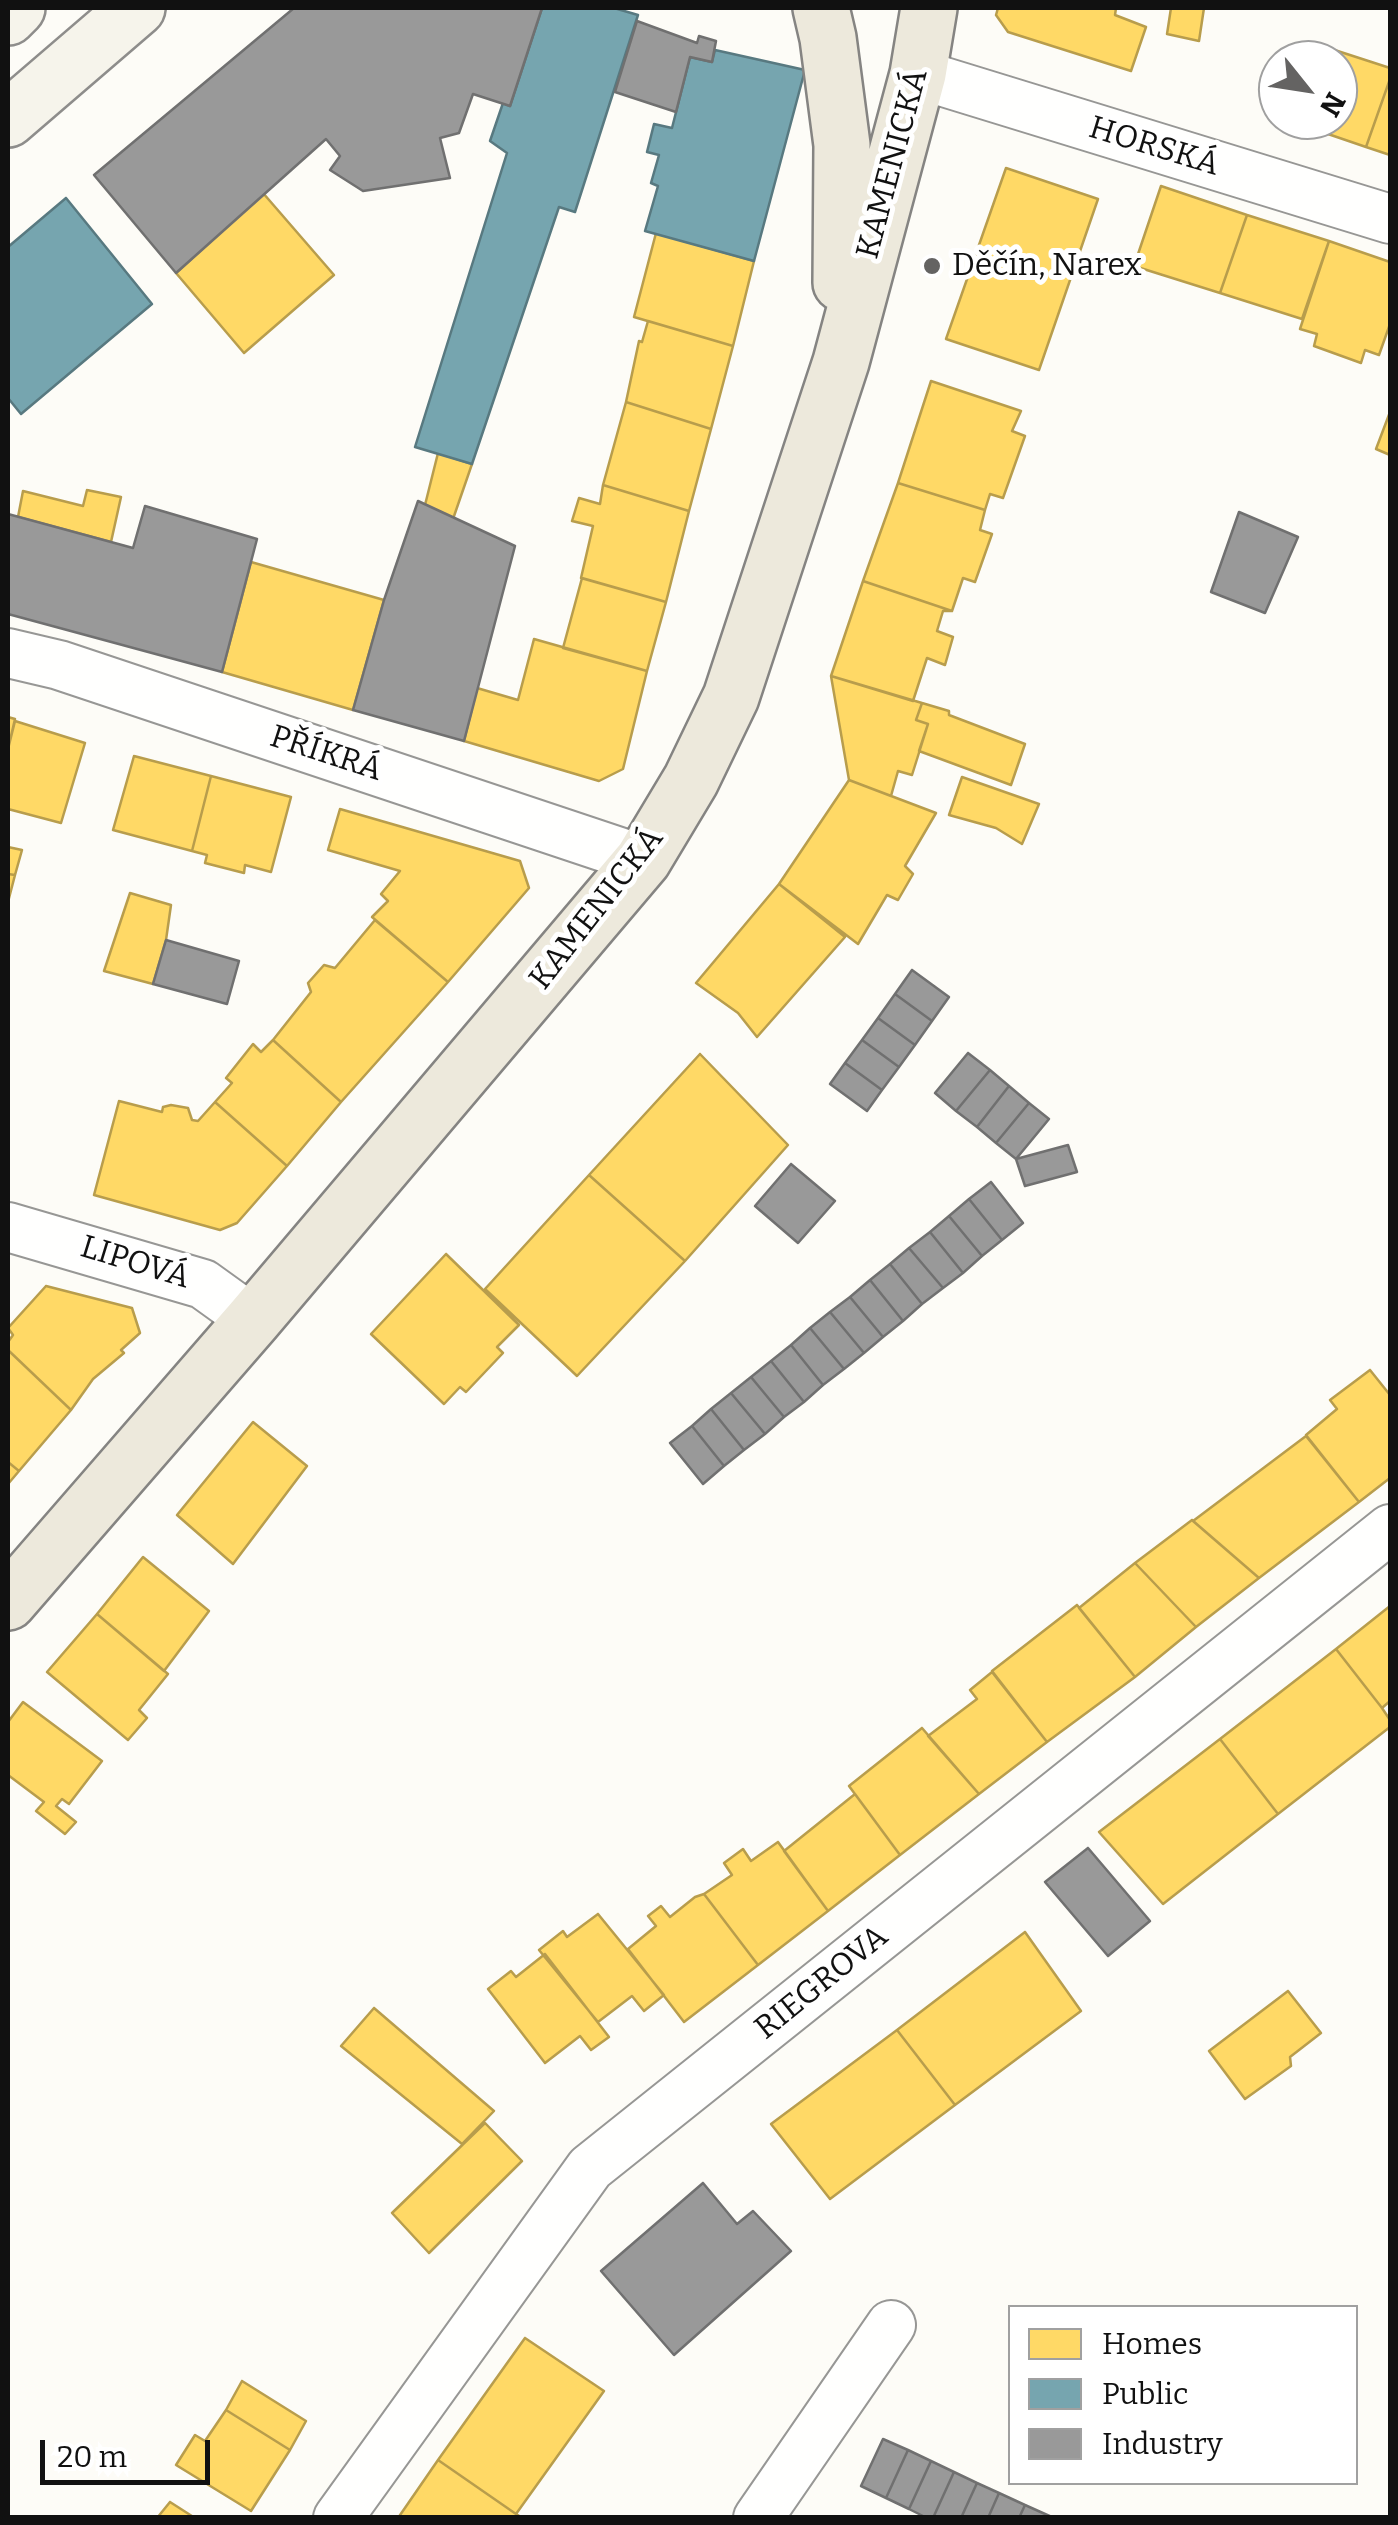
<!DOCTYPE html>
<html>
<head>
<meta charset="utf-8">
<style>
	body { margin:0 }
	#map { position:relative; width:1398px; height:2525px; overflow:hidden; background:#fdfcf7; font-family:Bitter,serif }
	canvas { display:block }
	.frame { position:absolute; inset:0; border:10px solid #111; pointer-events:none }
	.legend { position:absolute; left:1008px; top:2305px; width:350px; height:180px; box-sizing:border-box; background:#fff; border:2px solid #a0a0a0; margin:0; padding:12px 18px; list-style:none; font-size:30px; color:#111 }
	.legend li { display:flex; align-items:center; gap:20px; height:50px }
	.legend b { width:50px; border:2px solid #a0a0a0 }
	.north { position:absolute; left:1258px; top:40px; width:100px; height:100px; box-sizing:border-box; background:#fff; border:2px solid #a0a0a0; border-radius:50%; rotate:120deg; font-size:28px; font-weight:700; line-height:40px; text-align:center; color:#111 }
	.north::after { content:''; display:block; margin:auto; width:35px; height:45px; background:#646362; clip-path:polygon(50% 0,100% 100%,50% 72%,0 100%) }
	.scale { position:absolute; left:40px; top:2440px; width:170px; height:45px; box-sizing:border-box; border:5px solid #111; border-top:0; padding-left:12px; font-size:30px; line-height:35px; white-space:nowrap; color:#111; -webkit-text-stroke:8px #fff; paint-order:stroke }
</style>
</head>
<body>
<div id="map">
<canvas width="1398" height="2525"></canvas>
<div class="frame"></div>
<ul class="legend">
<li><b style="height:28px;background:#ffd966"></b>Homes</li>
<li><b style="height:28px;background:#76a5af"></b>Public</li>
<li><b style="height:28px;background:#999"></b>Industry</li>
</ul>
<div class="north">N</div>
<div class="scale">20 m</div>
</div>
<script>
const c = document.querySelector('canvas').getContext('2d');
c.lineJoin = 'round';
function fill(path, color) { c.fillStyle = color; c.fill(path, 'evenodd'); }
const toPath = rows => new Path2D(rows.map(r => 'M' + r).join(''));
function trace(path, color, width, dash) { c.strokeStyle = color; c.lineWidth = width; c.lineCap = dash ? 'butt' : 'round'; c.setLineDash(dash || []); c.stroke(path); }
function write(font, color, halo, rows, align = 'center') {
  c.font = font + ' Bitter,serif'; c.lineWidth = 10; c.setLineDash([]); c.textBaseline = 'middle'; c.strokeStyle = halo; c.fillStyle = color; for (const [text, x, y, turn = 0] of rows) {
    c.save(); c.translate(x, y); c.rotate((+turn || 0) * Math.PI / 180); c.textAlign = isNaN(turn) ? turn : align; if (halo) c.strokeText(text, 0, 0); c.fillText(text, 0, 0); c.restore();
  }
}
const homes = toPath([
	[998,8,1116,8,1115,15,1146,27,1131,71,1008,32,996,15,998,8],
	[1171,8,1204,8,1199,41,1167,34,1171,8],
	[1313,43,1390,68,1390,79,1366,147,1287,120,1338,120,1338,60,1306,60,1313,43],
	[1390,79,1390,155,1366,147,1390,79],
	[1006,168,1098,199,1039,370,946,339,1006,168],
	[1161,186,1247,215,1220,293,1134,266,1161,186],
	[263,193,334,275,244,353,176,273,263,193],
	[1247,215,1329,241,1302,319,1220,293,1247,215],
	[656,233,754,261,733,346,634,317,656,233],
	[1329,241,1390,262,1390,324,1379,355,1365,350,1361,363,1314,346,1317,334,1300,329,1329,241],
	[648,321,733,346,711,429,626,402,639,341,642,342,648,321],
	[931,381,1021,411,1012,431,1025,436,1003,498,990,494,985,510,898,483,931,381],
	[626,402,711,429,689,511,603,485,626,402],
	[1390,412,1390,455,1376,449,1390,412],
	[438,453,472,464,453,519,425,505,438,453],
	[898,483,985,510,980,530,992,534,975,582,963,578,952,611,863,581,898,483],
	[603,485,689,511,666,602,581,578,593,526,572,521,579,498,600,504,603,485],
	[87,490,121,497,111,542,18,517,23,491,83,506,87,490],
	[251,562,384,600,353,710,222,672,251,562],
	[582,578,666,602,647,671,563,648,582,578],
	[863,581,952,611,943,611,937,631,953,637,945,665,927,658,913,701,831,676,863,581],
	[534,639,647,671,623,769,599,781,464,741,477,688,518,700,534,639],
	[831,676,922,703,916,720,928,724,912,775,898,771,891,796,849,780,831,676],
	[922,703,949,711,949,715,1025,744,1011,785,919,751,928,724,916,720,922,703],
	[8,717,15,719,8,749,8,717],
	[15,721,85,743,61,823,8,809,8,749,15,721],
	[134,756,211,776,192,851,113,830,134,756],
	[211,776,291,797,271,872,245,865,244,873,205,863,207,855,192,851,211,776],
	[962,777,1039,804,1022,844,996,828,949,815,962,777],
	[849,780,936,813,905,866,913,874,898,900,887,895,858,944,779,884,849,780],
	[340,809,520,861,529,888,448,982,372,917,388,901,381,894,400,871,328,850,340,809],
	[8,847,22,850,15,875,8,874,8,847],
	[8,874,15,875,8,902,8,874],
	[779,884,845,937,757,1037,738,1013,696,983,779,884],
	[130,893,171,905,166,940,153,984,104,971,130,893],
	[375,920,448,982,341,1102,273,1040,311,992,308,983,324,965,335,968,375,920],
	[273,1040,341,1102,287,1166,215,1102,232,1083,226,1078,253,1044,261,1052,273,1040],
	[700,1054,788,1145,685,1261,589,1175,700,1054],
	[119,1101,162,1112,163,1107,171,1105,188,1108,192,1120,198,1121,215,1102,287,1166,237,1223,220,1230,94,1195,119,1101],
	[589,1175,685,1261,577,1376,485,1289,589,1175],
	[446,1254,519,1325,497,1347,503,1353,466,1392,460,1387,444,1404,371,1334,446,1254],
	[46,1286,132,1308,140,1333,121,1350,124,1353,93,1379,71,1410,8,1350,8,1342,13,1335,8,1328,46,1286],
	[8,1350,71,1410,19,1471,8,1462,8,1350],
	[1370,1370,1390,1395,1390,1478,1359,1502,1306,1435,1337,1409,1330,1400,1370,1370],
	[253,1422,307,1466,233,1564,177,1515,253,1422],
	[1306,1436,1359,1502,1259,1578,1193,1521,1306,1436],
	[8,1462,19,1471,8,1484,8,1462],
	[1192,1520,1259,1578,1196,1627,1135,1563,1192,1520],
	[143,1557,209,1611,164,1671,97,1614,143,1557],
	[1135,1563,1196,1627,1135,1677,1079,1608,1135,1563],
	[1077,1605,1135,1677,1047,1742,992,1671,1077,1605],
	[1390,1606,1390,1701,1382,1708,1336,1649,1390,1606],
	[97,1614,168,1674,139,1710,147,1718,128,1740,47,1672,97,1614],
	[1336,1649,1382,1708,1390,1720,1390,1727,1278,1814,1220,1739,1336,1649],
	[992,1672,1047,1742,979,1794,928,1736,977,1699,970,1690,992,1672],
	[23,1702,102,1761,69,1804,62,1799,56,1806,76,1822,65,1834,36,1811,44,1802,8,1775,8,1722,23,1702],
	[922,1728,979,1794,900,1855,849,1786,922,1728],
	[1220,1739,1278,1814,1163,1904,1099,1832,1220,1739],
	[855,1794,900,1855,828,1911,784,1851,855,1794],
	[778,1842,828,1911,758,1965,704,1894,732,1875,724,1863,743,1849,751,1861,778,1842],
	[704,1894,758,1965,684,2022,628,1949,656,1926,648,1916,661,1906,670,1917,695,1897,704,1894],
	[598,1914,664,1995,644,2011,632,1996,598,2022,539,1950,563,1931,567,1937,598,1914],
	[1025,1932,1081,2011,955,2105,897,2030,1025,1932],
	[545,1954,609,2037,591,2050,580,2036,545,2063,488,1989,511,1971,516,1977,545,1954],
	[1288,1991,1321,2033,1290,2057,1291,2066,1245,2099,1209,2051,1288,1991],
	[374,2008,494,2111,462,2144,341,2046,374,2008],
	[897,2030,955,2105,830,2199,771,2124,897,2030],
	[485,2123,522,2161,429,2253,392,2213,485,2123],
	[525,2338,604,2391,516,2514,438,2460,525,2338],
	[242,2381,306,2421,290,2450,226,2410,242,2381],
	[226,2410,290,2450,251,2511,176,2465,195,2435,205,2441,226,2410],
	[438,2460,516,2514,521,2517,398,2518,438,2460],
	[170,2502,195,2518,157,2518,170,2502]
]);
fill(homes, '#ffd966');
trace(homes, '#b89d4c', 2.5);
const public = toPath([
	[542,8,614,8,638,15,575,212,559,207,472,464,415,447,507,153,490,141,503,103,510,106,542,8],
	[715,50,805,70,754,261,645,231,658,186,651,183,659,155,647,152,654,124,672,128,690,57,712,62,715,50],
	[66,198,152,304,21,414,8,398,8,247,66,198]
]);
fill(public, '#76a5af');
trace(public, '#587980', 2.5);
const industry = toPath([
	[294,8,542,8,510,106,473,94,459,133,440,138,450,178,363,191,330,170,340,156,326,139,176,273,94,175,294,8],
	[637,21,697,43,699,36,716,41,712,62,690,57,676,112,615,92,637,21],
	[418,501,515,546,464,741,353,710,384,600,418,501],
	[145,506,257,539,222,672,8,614,8,514,133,548,145,506],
	[1239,512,1298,537,1265,613,1211,592,1239,512],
	[166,940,239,961,227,1004,153,984,166,940],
	[912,970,949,997,932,1021,895,994,912,970],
	[895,994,932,1021,915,1045,878,1018,895,994],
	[878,1018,915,1045,899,1067,862,1040,878,1018],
	[862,1040,899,1067,882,1090,845,1063,862,1040],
	[968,1053,990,1070,956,1111,935,1093,968,1053],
	[845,1063,882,1090,867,1111,830,1084,845,1063],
	[990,1070,1009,1086,977,1127,956,1111,990,1070],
	[1009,1086,1029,1103,996,1143,977,1127,1009,1086],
	[1029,1103,1049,1119,1016,1159,996,1143,1029,1103],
	[1068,1145,1077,1172,1025,1186,1016,1159,1068,1145],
	[791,1164,835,1201,798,1243,755,1206,791,1164],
	[991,1182,1023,1223,1002,1240,969,1199,991,1182],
	[969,1199,1002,1240,982,1256,949,1216,969,1199],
	[949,1216,982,1256,963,1273,930,1232,949,1216],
	[930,1232,963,1273,943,1288,909,1248,930,1232],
	[909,1248,943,1288,922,1304,890,1264,909,1248],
	[890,1264,922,1304,903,1321,870,1280,890,1264],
	[870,1280,903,1321,883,1337,850,1297,870,1280],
	[850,1297,883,1337,864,1353,830,1312,850,1297],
	[830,1312,864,1353,844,1369,810,1328,830,1312],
	[810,1328,844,1369,823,1385,791,1345,810,1328],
	[791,1345,823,1385,804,1402,771,1361,791,1345],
	[771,1361,804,1402,784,1417,751,1377,771,1361],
	[751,1377,784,1417,765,1434,731,1393,751,1377],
	[731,1393,765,1434,744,1450,711,1409,731,1393],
	[711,1409,744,1450,724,1466,692,1426,711,1409],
	[692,1426,724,1466,703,1484,670,1443,692,1426],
	[1088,1848,1150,1921,1108,1956,1045,1882,1088,1848],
	[703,2183,737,2224,753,2211,791,2251,674,2355,601,2271,703,2183],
	[883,2439,908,2450,886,2498,861,2486,883,2439],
	[908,2450,931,2461,909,2509,886,2498,908,2450],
	[931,2461,954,2472,933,2518,927,2518,909,2509,931,2461],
	[954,2472,977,2483,961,2518,933,2518,954,2472],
	[977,2483,999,2493,988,2518,961,2518,977,2483],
	[999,2493,1025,2505,1019,2518,988,2518,999,2493],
	[1025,2505,1054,2518,1019,2518,1025,2505]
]);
fill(industry, '#999');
trace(industry, '#707070', 2.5);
const minor = toPath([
	[918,74,1390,219],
	[8,653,59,665,643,860],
	[8,1227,203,1284,253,1320],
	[338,2518,590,2168,1390,1529],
	[758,2518,891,2325]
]);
const secondary = toPath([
	[8,17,17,8],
	[8,119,137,8]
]);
const primary = toPath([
	[821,8,828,38,842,145,841,283],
	[8,1602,253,1320,643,860,691,780,731,697,841,362,918,74,929,8]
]);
trace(minor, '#979795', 52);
trace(secondary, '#8e8d8b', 60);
trace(primary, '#858482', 60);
trace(minor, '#fffffe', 48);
trace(secondary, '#f6f4eb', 55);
trace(primary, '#ede9dc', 55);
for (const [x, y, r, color] of [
	[932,266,10,"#646362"]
]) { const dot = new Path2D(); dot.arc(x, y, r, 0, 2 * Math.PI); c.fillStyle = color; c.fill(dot); trace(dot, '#fff', 4); }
write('32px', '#111', '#fff', [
	["HORSKÁ",1154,147,17],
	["KAMENICKÁ",893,164,-75],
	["PŘÍKRÁ",326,754,18],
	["KAMENICKÁ",597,909,-52],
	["LIPOVÁ",135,1263,17],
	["RIEGROVA",822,1983,-39]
]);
write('32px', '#111', '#fff', [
	["Děčín, Narex",952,266]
], 'left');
</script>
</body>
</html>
